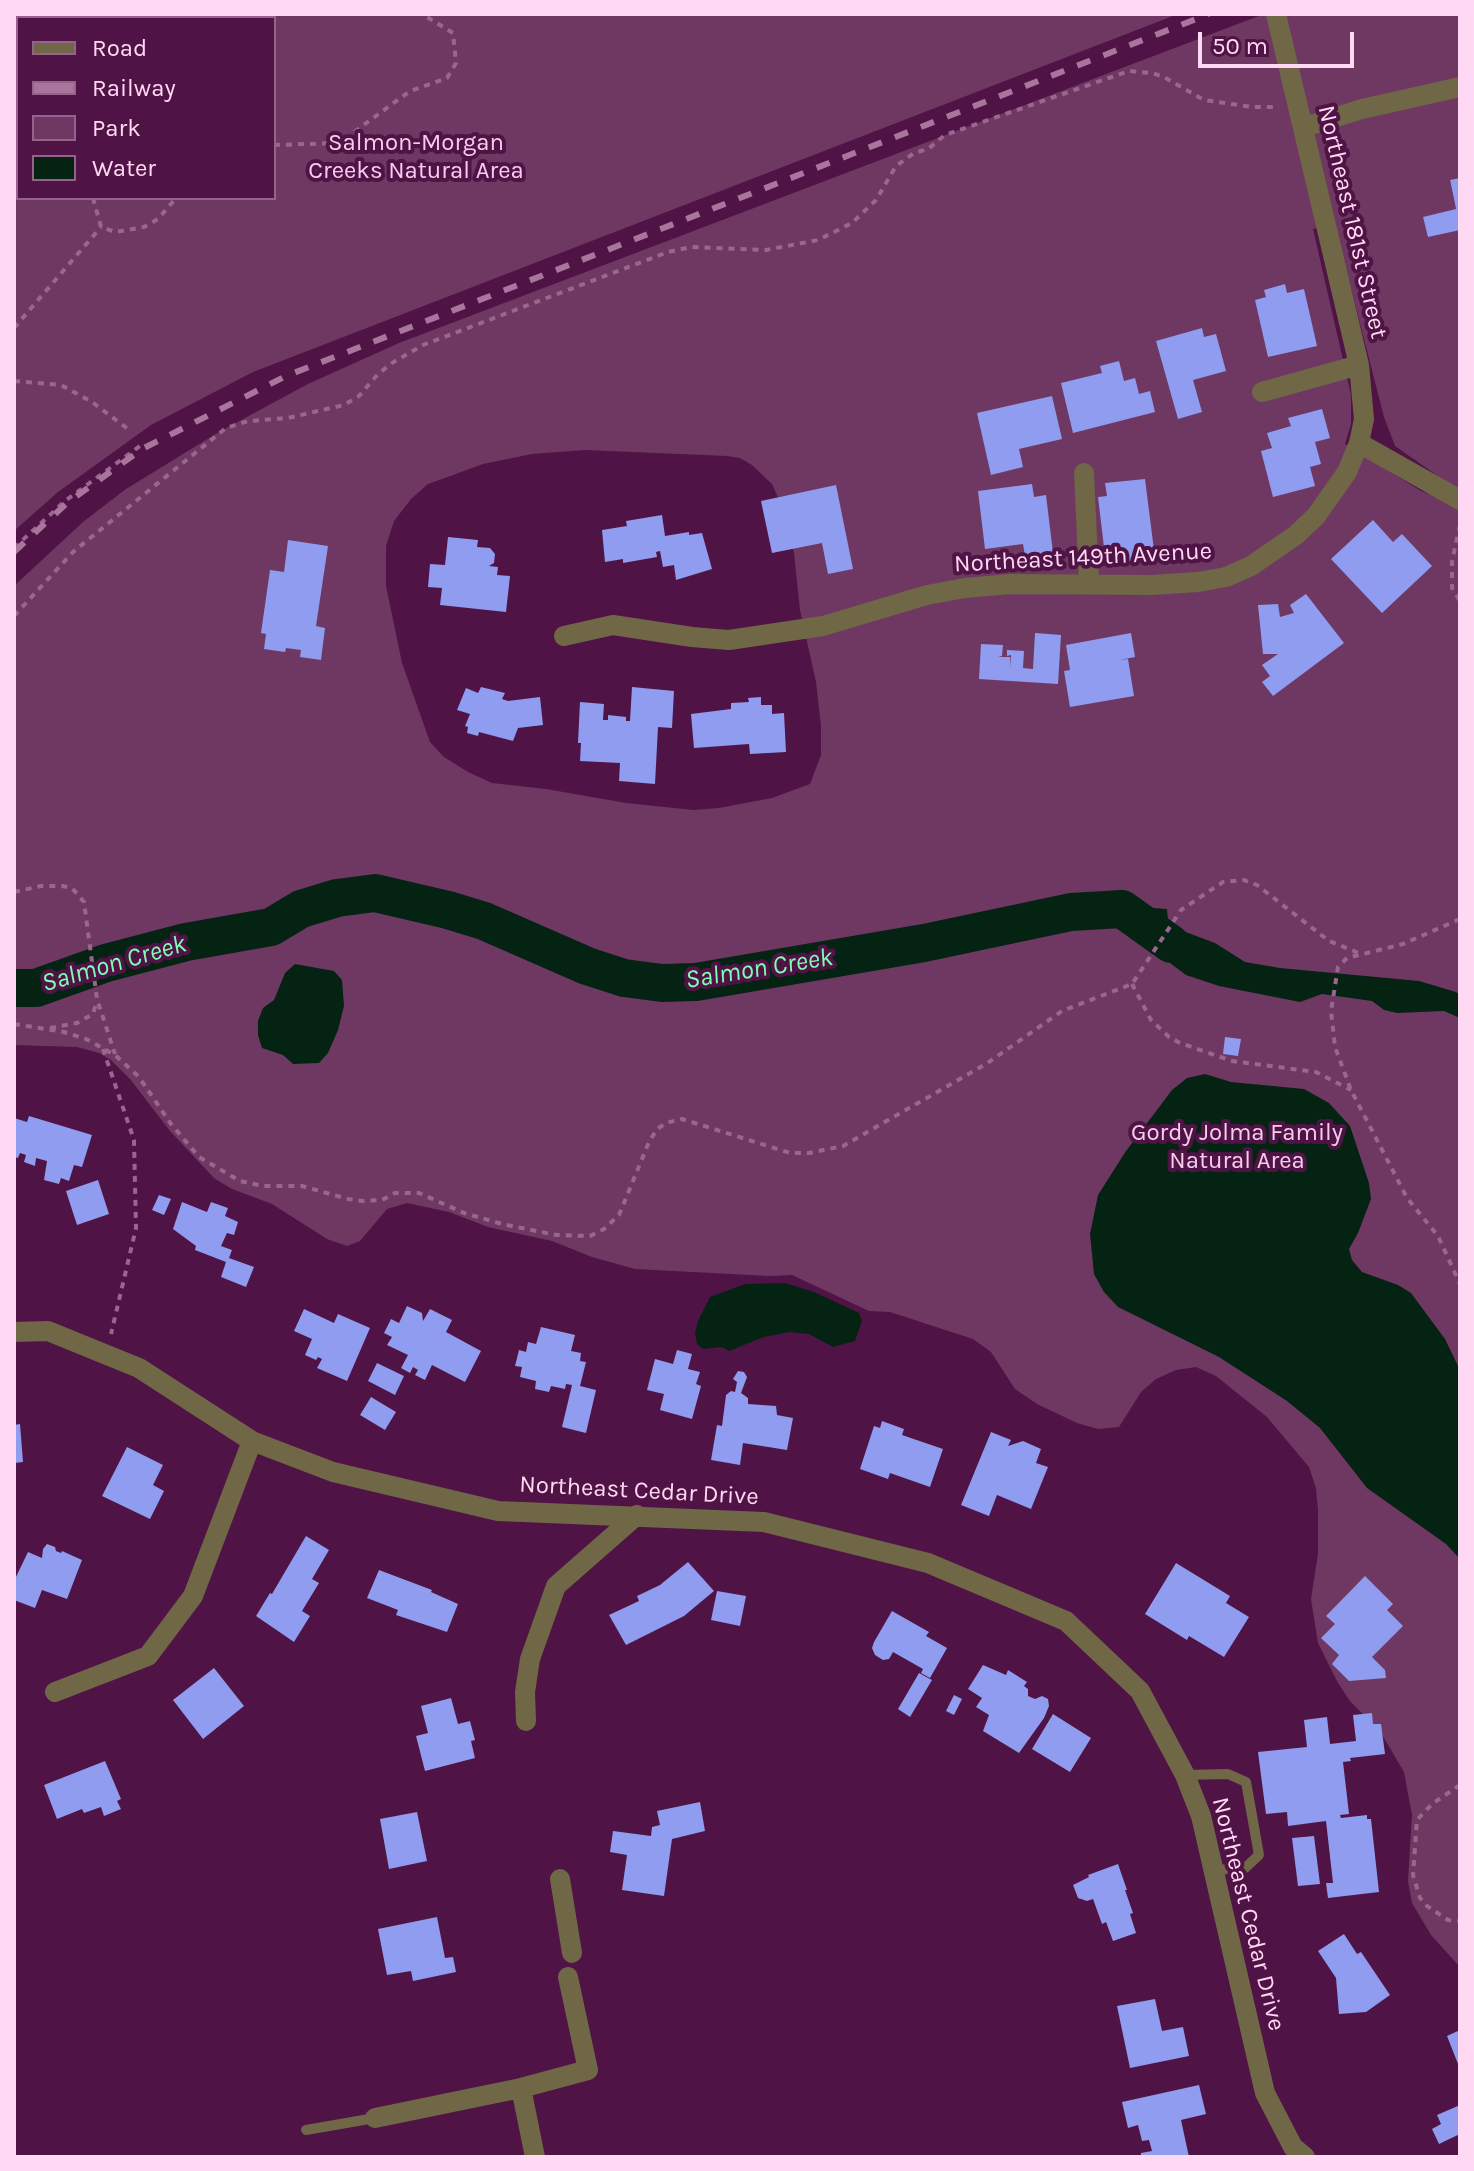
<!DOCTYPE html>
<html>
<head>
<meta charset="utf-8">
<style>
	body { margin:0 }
	#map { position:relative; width:1474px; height:2171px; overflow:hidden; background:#501345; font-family:Karla,sans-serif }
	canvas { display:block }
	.frame { position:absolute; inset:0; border:16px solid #ffd9f4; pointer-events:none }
	.legend { position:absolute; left:16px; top:16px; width:260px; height:184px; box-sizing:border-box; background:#501345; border:2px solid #96628b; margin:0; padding:10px 14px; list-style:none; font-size:24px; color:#ffd9f4 }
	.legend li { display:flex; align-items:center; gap:16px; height:40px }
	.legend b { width:40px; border:2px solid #96628b }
	.scale { position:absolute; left:1198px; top:32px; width:156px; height:36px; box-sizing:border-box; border:4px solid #ffd9f4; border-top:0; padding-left:10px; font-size:24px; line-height:28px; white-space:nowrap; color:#ffd9f4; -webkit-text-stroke:6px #501345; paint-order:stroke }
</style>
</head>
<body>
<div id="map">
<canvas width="1474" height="2171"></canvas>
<div class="frame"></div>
<ul class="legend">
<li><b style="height:10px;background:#6f6746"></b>Road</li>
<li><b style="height:10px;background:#a8769d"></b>Railway</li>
<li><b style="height:22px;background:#6f3863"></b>Park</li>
<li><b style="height:22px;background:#052313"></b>Water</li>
</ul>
<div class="scale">50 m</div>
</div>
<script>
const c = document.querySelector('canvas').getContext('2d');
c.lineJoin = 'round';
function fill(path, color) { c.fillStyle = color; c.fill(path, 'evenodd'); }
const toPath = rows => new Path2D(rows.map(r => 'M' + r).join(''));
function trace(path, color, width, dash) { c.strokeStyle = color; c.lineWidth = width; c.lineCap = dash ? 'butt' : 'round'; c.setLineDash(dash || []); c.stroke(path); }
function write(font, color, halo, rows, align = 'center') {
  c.font = font + ' Karla,sans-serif'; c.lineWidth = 8; c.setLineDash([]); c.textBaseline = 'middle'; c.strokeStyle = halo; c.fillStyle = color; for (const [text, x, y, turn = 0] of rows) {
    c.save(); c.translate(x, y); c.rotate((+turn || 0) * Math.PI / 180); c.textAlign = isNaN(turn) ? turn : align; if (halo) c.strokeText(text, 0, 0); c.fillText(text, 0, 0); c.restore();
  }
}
fill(toPath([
	[14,14,1178,14,253,372,151,425,58,492,14,531],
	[18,18,274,18,274,198,18,198],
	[1264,14,1460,14,1460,178,1450,181,1460,228,1460,1967,1431,1935,1412,1903,1408,1881,1412,1815,1404,1772,1381,1733,1350,1701,1338,1683,1318,1643,1311,1599,1318,1554,1318,1510,1316,1488,1309,1467,1267,1417,1216,1376,1196,1367,1176,1370,1156,1379,1141,1392,1119,1427,1098,1429,1077,1423,1037,1404,1015,1389,991,1352,973,1339,890,1312,869,1311,792,1275,770,1276,635,1269,592,1257,552,1241,488,1227,449,1212,407,1203,387,1209,360,1241,347,1246,327,1239,272,1204,232,1189,214,1178,170,1131,130,1079,111,1060,99,1053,77,1047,14,1045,14,586,83,522,126,489,219,432,308,384,399,343],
	[1334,222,1384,417,1395,446,1445,481,1437,497,1421,491,1345,444,1351,424,1351,395,1313,229],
	[585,450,727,456,740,458,752,465,772,484,784,511,794,553,800,610,816,682,821,726,821,755,810,784,772,798,719,808,693,810,626,803,546,789,492,783,468,772,444,757,430,742,402,663,386,586,386,546,394,521,411,499,428,484,453,475,483,464,532,454]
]), '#6f3863');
fill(toPath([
	[1126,906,1167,909,1168,920,1183,931,1215,943,1245,962,1280,968,1419,981,1456,992,1460,995,1460,1018,1444,1011,1397,1013,1384,1010,1372,1001,1322,994,1300,1002,1219,986,1186,975,1166,960,1144,938],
	[295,964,334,971,342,980,344,1006,338,1030,328,1053,319,1063,293,1064,283,1055,262,1048,258,1035,258,1021,263,1008,274,1000,285,973],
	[1205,1074,1231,1082,1304,1089,1329,1103,1350,1126,1369,1183,1371,1199,1358,1233,1349,1249,1352,1260,1362,1272,1398,1285,1411,1293,1445,1339,1460,1370,1460,1559,1446,1544,1367,1488,1320,1428,1287,1401,1219,1357,1118,1307,1104,1292,1094,1274,1090,1234,1098,1195,1126,1151,1172,1090,1187,1078],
	[785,1283,814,1292,859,1313,862,1321,855,1341,833,1347,809,1334,789,1332,764,1337,729,1351,722,1347,703,1349,697,1344,695,1333,698,1321,710,1297,745,1284]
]), '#052313');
trace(toPath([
	[14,988,36,988,106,963,186,942,271,927,301,909,337,898,375,893,448,910,484,921,587,966,624,978,662,983,696,982,924,943,1071,912,1122,909,1171,944]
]), '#052313', 38);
fill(toPath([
	[1460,178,1460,230,1428,237,1423,217,1456,209,1450,180],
	[1285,284,1287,293,1304,289,1317,346,1268,357,1255,300,1266,297,1264,290],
	[1202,328,1204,337,1216,334,1226,371,1193,380,1202,412,1178,419,1156,341],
	[1119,361,1124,381,1135,378,1139,394,1150,391,1155,412,1073,433,1061,383,1102,373,1100,366],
	[1052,396,1062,439,1019,449,1023,467,991,475,977,413],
	[1322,409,1330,438,1315,442,1321,464,1310,467,1315,486,1273,497,1261,451,1272,448,1267,433,1291,426,1288,418],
	[1145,479,1155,558,1106,564,1098,497,1107,496,1105,483],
	[1032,484,1034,497,1046,495,1053,553,1025,556,1023,544,985,549,978,491],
	[836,485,853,569,828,574,822,543,772,553,761,501],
	[662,515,665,536,689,532,689,535,702,533,712,569,676,580,674,565,663,567,660,551,656,552,657,557,623,563,623,559,605,562,602,530,627,526,626,521],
	[1373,520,1393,542,1402,534,1432,566,1382,613,1331,559],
	[448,537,478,540,477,547,490,548,495,554,494,563,489,566,498,567,497,575,510,576,506,612,440,605,442,588,428,587,430,564,445,565],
	[288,540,328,546,316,626,325,628,321,660,300,657,301,650,286,648,285,652,264,649,266,634,261,633,270,570,284,572],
	[1306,594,1344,643,1273,696,1262,682,1270,676,1262,665,1278,654,1263,654,1258,605,1278,604,1280,617,1294,613,1290,605],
	[1035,633,1061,635,1058,684,979,679,981,644,1003,645,1002,656,998,657,1010,657,1010,667,1011,655,1007,656,1007,650,1024,651,1023,668,1033,669],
	[1131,633,1135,657,1120,660,1128,659,1134,696,1070,707,1064,671,1070,670,1066,645],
	[481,687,505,693,502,699,508,701,540,697,543,725,518,728,513,741,479,732,478,736,467,733,468,727,465,726,470,714,457,710,466,688,478,693],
	[632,687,674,691,672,728,658,727,655,784,619,781,620,763,580,761,581,743,578,743,580,702,604,704,603,720,608,720,608,715,626,717,626,721,630,721],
	[761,697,761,705,772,705,772,714,784,713,786,752,750,754,749,744,694,748,691,714,731,709,731,703,749,702,748,698],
	[1225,1037,1241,1039,1238,1056,1223,1054],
	[29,1116,92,1135,82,1167,74,1165,69,1181,61,1178,59,1184,44,1180,47,1161,36,1158,35,1166,24,1162,26,1155,20,1153,18,1158,14,1157,14,1118,27,1122],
	[98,1180,109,1214,77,1225,66,1191],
	[159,1195,171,1199,164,1215,152,1210],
	[182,1202,207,1212,211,1202,228,1208,225,1216,238,1222,234,1235,227,1233,221,1246,232,1250,229,1258,254,1267,246,1287,221,1277,226,1262,195,1250,196,1246,173,1229],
	[407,1306,422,1313,423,1321,430,1309,452,1320,446,1332,481,1351,465,1382,432,1365,425,1380,415,1375,418,1370,413,1367,410,1373,401,1368,408,1355,387,1345,392,1337,384,1333,391,1319,399,1323],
	[304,1309,334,1323,338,1314,370,1328,347,1381,317,1368,322,1359,318,1357,316,1360,305,1355,312,1339,294,1331],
	[541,1327,575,1335,571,1351,581,1353,580,1361,586,1362,580,1386,596,1390,586,1433,562,1427,572,1385,566,1384,565,1389,551,1386,549,1392,535,1389,536,1381,520,1377,522,1367,515,1366,519,1350,526,1352,528,1342,536,1344],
	[677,1350,692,1354,688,1369,700,1372,696,1384,701,1386,692,1419,660,1410,664,1394,647,1390,655,1359,673,1364],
	[377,1363,404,1376,395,1395,368,1381],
	[738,1371,744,1372,747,1377,741,1393,748,1398,748,1404,776,1406,777,1415,793,1418,787,1450,743,1443,740,1465,711,1460,717,1425,722,1426,726,1395,731,1391,735,1392,737,1382,733,1379],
	[371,1397,396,1412,385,1430,360,1415],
	[882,1421,904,1429,902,1435,943,1449,930,1487,890,1473,888,1479,860,1469,874,1426,880,1428],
	[20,1424,23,1462,14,1463,14,1425],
	[991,1432,1011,1440,1008,1446,1023,1441,1041,1449,1036,1463,1048,1467,1031,1509,997,1495,989,1516,961,1505],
	[127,1447,163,1465,153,1485,164,1491,150,1519,102,1496],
	[306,1536,329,1550,312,1579,319,1583,302,1611,310,1616,294,1642,256,1616,270,1593,272,1594],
	[47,1544,55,1547,56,1551,61,1553,62,1551,82,1560,67,1599,42,1590,35,1608,14,1600,14,1581,28,1552,42,1558,43,1549],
	[688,1562,714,1591,684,1616,626,1645,609,1615,639,1601,637,1596,660,1585],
	[1176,1563,1230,1596,1226,1603,1249,1617,1224,1657,1189,1636,1187,1640,1145,1614],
	[379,1570,432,1590,431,1592,458,1604,447,1632,396,1615,398,1610,367,1598],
	[1365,1576,1393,1604,1387,1610,1403,1626,1372,1657,1385,1670,1386,1678,1349,1681,1332,1664,1339,1655,1321,1638,1335,1624,1326,1616],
	[717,1591,746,1596,740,1626,711,1620],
	[892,1611,929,1632,926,1636,947,1648,930,1678,921,1673,923,1669,893,1652,889,1659,883,1660,875,1655,872,1648,874,1642],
	[983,1665,1006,1675,1008,1670,1027,1682,1024,1686,1028,1689,1028,1696,1035,1699,1042,1696,1048,1699,1049,1706,1044,1718,1019,1753,983,1731,989,1715,976,1707,982,1698,968,1689],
	[214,1668,244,1706,203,1739,173,1700],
	[919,1673,932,1680,910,1717,898,1709],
	[954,1695,962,1699,954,1715,946,1711],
	[451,1698,458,1724,470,1721,475,1740,471,1741,475,1758,425,1771,416,1736,428,1733,421,1706],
	[1372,1713,1373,1724,1381,1724,1385,1754,1350,1758,1351,1761,1343,1762,1349,1814,1340,1815,1341,1818,1367,1815,1367,1819,1371,1819,1379,1892,1328,1898,1326,1883,1333,1883,1326,1821,1288,1826,1287,1812,1266,1814,1258,1752,1307,1747,1304,1720,1327,1717,1330,1744,1356,1741,1353,1715],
	[1053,1714,1091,1738,1070,1772,1032,1749],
	[105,1761,121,1799,117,1801,121,1809,104,1816,101,1807,84,1813,82,1809,57,1819,44,1785],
	[700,1802,705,1831,672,1839,664,1896,622,1890,627,1855,610,1852,613,1831,651,1836,652,1827,660,1825,657,1811],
	[417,1812,427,1861,389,1869,380,1819],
	[1314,1836,1320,1884,1298,1886,1292,1838],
	[1118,1864,1127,1890,1125,1890,1133,1913,1130,1914,1136,1933,1113,1941,1106,1922,1102,1924,1093,1899,1087,1901,1078,1898,1073,1885,1089,1877,1088,1875],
	[437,1917,445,1958,453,1957,456,1972,413,1981,411,1971,387,1975,378,1929],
	[1344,1934,1357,1954,1361,1952,1390,1995,1366,2012,1339,2014,1336,1978,1318,1951],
	[1155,1999,1162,2031,1183,2027,1189,2056,1130,2068,1117,2006],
	[1460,2030,1460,2069,1447,2036],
	[1199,2085,1206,2114,1181,2120,1189,2157,1141,2157,1141,2153,1152,2151,1149,2140,1142,2141,1138,2125,1128,2128,1122,2102],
	[1460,2105,1460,2134,1439,2144,1432,2129,1441,2124,1437,2115]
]), '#8f9cef');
trace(toPath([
	[14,76,18,81],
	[274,145,339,143,410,91,447,78,456,63,453,33,422,14],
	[93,198,101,227,115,232,144,227,158,219,176,198],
	[14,328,101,227],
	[14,381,61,385,92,402,128,429],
	[1460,525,1452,561,1452,588,1460,601],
	[14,548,65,501,140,446],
	[14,616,73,552,226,428,248,421,288,418,344,405,359,396,378,374,392,363,423,345,668,252,691,247,766,250,818,240,852,223,876,200,896,166,914,153,928,149,945,135,1129,71,1152,73,1164,77,1204,100,1252,107,1279,107],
	[14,892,41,886,62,886,72,888,84,902,97,999,115,1054],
	[1460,919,1403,944,1347,958,1338,967,1331,1011,1335,1047,1351,1090,1407,1198,1438,1236,1460,1284],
	[1132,984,1151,1020,1169,1037,1180,1043,1232,1061,1316,1072,1351,1090],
	[14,1024,64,1032,86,1039,115,1055,139,1077,171,1124,199,1157,240,1181,263,1186,302,1186,348,1199,363,1201,382,1200,395,1193,419,1193,464,1213,502,1224,556,1235,590,1236,604,1229,619,1215,649,1142,657,1129,666,1123,682,1119,790,1153,809,1153,843,1146,986,1064,1062,1011,1132,984,1181,910,1223,882,1244,880,1257,885,1329,941,1361,954],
	[50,1028,77,1023,93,1014,97,1001],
	[103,1049,134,1140,136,1228,111,1334],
	[1460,1785,1432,1804,1417,1820,1413,1875,1420,1898,1427,1906,1448,1920,1460,1921]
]), '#9a668f', 4, [6, 6]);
trace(toPath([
	[1185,1775,1228,1774,1246,1782,1259,1855,1245,1868,1214,1870],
	[306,2130,375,2118]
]), '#6f6746', 10);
trace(toPath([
	[1304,127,1362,109,1460,87],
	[1262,392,1359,365],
	[1359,443,1460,500],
	[1084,473,1089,583],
	[564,636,613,625,692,637,729,640,823,626,927,595,965,588,1010,584,1152,585,1198,582,1226,577,1251,566,1296,535,1316,516,1347,472,1359,443,1364,419,1359,365,1276,14],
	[14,1332,48,1331,139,1368,252,1441,333,1472,498,1511,764,1522,928,1563,1066,1621,1140,1691,1185,1775,1201,1816,1265,2093,1293,2147,1305,2157],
	[55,1692,148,1656,193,1596,252,1441],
	[526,1721,525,1692,530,1659,556,1586,637,1515],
	[560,1879,572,1953],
	[521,2088,535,2157],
	[375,2118,521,2088,588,2070,568,1977]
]), '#6f6746', 20);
trace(toPath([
	[14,552,67,503,142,449,286,376,1209,14]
]), '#a8769d', 6, [14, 14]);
write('24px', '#f6cdeb', '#501345', [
	["Salmon-Morgan",416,143],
	["Creeks Natural Area",416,171],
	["Gordy Jolma Family",1237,1133],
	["Natural Area",1237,1161]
]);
write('24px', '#ffd9f4', '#501345', [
	["Northeast 181st Street",1352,222,77],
	["Northeast 149th Avenue",1083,558,-3],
	["Northeast Cedar Drive",639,1491,3],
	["Northeast Cedar Drive",1248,1914,76]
]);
write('italic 26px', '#80fcb3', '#501345', [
	["Salmon Creek",114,964,-16],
	["Salmon Creek",759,969,-9]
]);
</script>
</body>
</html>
